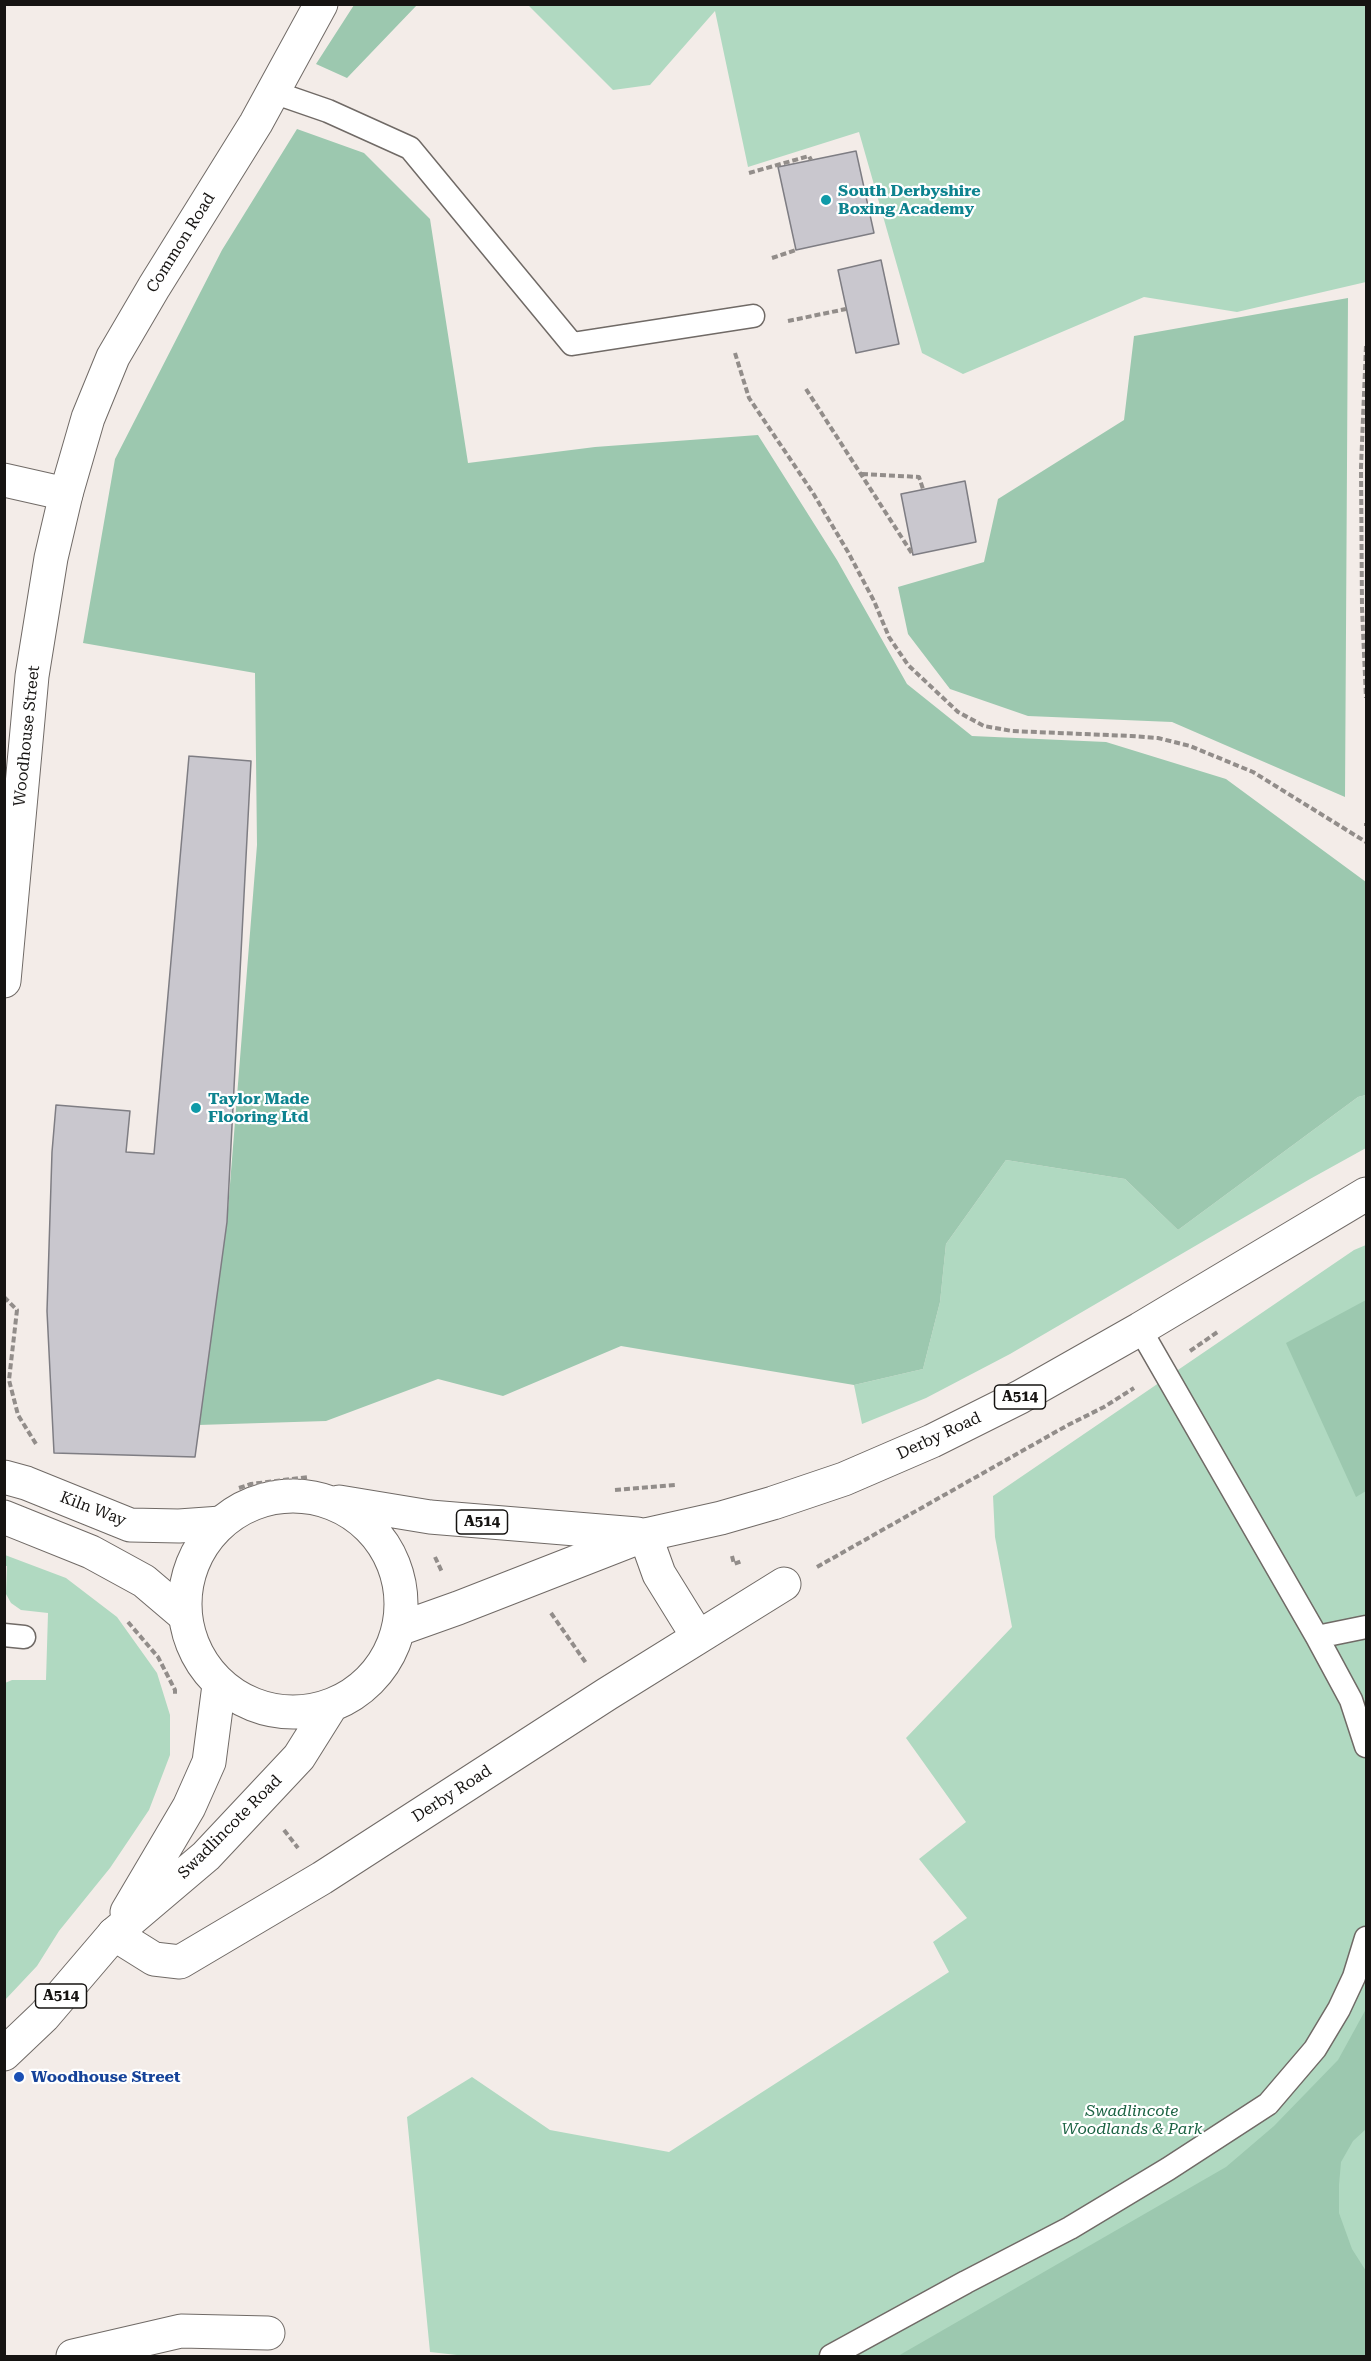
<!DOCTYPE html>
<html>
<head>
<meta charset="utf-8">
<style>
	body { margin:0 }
	#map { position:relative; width:1371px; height:2361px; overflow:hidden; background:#f3ece8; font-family:"Roboto Serif",serif }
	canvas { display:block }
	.frame { position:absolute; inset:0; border:6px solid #161412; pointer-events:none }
</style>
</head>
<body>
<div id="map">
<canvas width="1371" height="2361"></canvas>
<div class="frame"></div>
</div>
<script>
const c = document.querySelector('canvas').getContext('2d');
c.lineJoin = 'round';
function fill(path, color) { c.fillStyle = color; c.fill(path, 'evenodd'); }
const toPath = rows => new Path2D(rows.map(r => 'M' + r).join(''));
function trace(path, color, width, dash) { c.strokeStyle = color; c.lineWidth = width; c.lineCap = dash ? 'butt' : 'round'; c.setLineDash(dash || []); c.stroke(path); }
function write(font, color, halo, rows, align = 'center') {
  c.font = font + ' "Roboto Serif",serif'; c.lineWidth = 4.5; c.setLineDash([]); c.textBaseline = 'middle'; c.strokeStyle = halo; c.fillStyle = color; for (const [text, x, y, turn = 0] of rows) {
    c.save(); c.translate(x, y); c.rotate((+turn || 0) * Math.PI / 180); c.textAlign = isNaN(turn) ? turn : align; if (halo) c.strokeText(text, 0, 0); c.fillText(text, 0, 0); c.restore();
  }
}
fill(toPath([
	[528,5,1366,5,1366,282,1237,312,1144,297,963,374,922,353,859,132,748,167,715,11,650,85,613,90],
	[1366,1095,1366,1148,1310,1179,1010,1354,926,1398,862,1424,854,1385,923,1369,940,1302,946,1244,1006,1160,1125,1179,1178,1230,1358,1097],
	[1366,1245,1366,2356,466,2356,430,2352,407,2117,472,2077,550,2130,669,2152,949,1972,933,1942,967,1918,919,1859,966,1822,906,1738,1012,1627,995,1537,993,1496,1354,1250],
	[5,1555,66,1578,117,1617,157,1673,170,1715,170,1755,149,1810,110,1868,59,1931,37,1966,5,2000,5,1683,12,1680,46,1680,48,1613,21,1610,11,1603,6,1594,7,1566,5,1566]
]), '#b0d9c1');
fill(toPath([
	[354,5,417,5,347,78,316,64],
	[297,129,364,153,430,219,468,463,595,447,758,435,837,560,907,684,972,736,1106,742,1226,779,1366,882,1366,1095,1358,1097,1178,1230,1125,1179,1006,1160,946,1244,940,1302,923,1369,854,1385,621,1346,503,1396,438,1379,326,1421,198,1425,227,1222,257,845,255,673,83,643,115,459,222,250],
	[1348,298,1345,797,1172,722,1028,716,950,689,908,634,898,587,984,562,998,499,1124,420,1134,336],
	[1366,1300,1366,1491,1356,1497,1286,1343],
	[1366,2009,1366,2129,1353,2141,1341,2162,1339,2185,1339,2213,1352,2249,1366,2271,1366,2356,898,2356,1226,2167,1274,2126,1338,2060]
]), '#9cc8af');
const building = toPath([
	[856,151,874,233,796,250,778,167,856,151],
	[881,260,899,344,856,353,838,270,881,260],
	[965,481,976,542,913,555,901,494,965,481],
	[189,756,251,761,227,1222,195,1457,54,1453,47,1311,52,1152,56,1105,130,1111,126,1152,154,1154,189,756]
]);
fill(building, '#c9c7ce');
trace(building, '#7e7d83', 1.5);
const service = toPath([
	[273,92,328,111,410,148,572,344,753,316],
	[1140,1329,1317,1637,1351,1700,1366,1746],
	[4,1635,24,1637],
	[1317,1637,1366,1627],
	[831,2356,966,2282,1070,2228,1168,2169,1268,2104,1315,2049,1339,2009,1354,1977,1366,1938]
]);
const minor = toPath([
	[4,480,66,494],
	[645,1535,659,1574,698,1637],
	[114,1934,154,1959,180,1962,322,1878,607,1694,784,1584],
	[73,2356,181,2331,268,2333]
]);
const tertiary = toPath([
	[4,981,32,676,51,558,66,494,88,418,113,357,154,287,256,123,321,4],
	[4,1477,26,1483,130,1525,179,1526,221,1523],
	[4,1517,91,1552,144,1581,184,1615]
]);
const primary = toPath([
	'185 1604a108 108 0 1 1 216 0a108 108 0 1 1-216 0Z',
	[339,1502,430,1517,637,1534],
	[399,1629,458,1608,645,1535,721,1518,773,1503,844,1479,932,1441,1020,1397,1140,1329,1366,1194],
	[127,1912,189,1807,209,1762,219,1685],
	[4,2054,44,2016,114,1934,206,1856,299,1757,331,1706]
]);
trace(service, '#706a66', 25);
trace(minor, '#706a66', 35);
trace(tertiary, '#706a66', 35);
trace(primary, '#706a66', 35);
trace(toPath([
	[749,173,809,156,811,160],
	[772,258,796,250],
	[788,321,846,309],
	[1366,346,1361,467,1362,608,1366,698],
	[735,353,749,398,813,493,848,552,874,601,889,637,908,665,958,712,984,726,1012,731,1131,736,1158,738,1190,746,1253,772,1366,842],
	[806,389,913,555],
	[862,474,919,477,923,489],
	[1366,823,1366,826],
	[4,1297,17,1310,9,1380,18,1415,36,1444],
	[1190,1351,1219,1331],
	[239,1488,251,1484,308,1477],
	[615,1490,676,1485],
	[732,1556,734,1564,742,1561],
	[435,1557,442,1572],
	[817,1567,1068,1425,1104,1407,1134,1388],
	[551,1613,586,1663],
	[128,1622,158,1657,175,1690,175,1695],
	[284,1830,298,1848]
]), '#928d8a', 4, [6, 3]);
trace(service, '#fff', 22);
trace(minor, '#fff', 33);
trace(tertiary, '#fff', 33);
trace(primary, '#fff', 33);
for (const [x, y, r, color] of [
	[826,200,6,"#0f9aa8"],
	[196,1108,6,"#0f9aa8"],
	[19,2077,6,"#1a4fb4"]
]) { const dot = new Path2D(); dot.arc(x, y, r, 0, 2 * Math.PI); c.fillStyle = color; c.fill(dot); trace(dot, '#fff', 2); }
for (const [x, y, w] of [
	[1020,1397,51],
	[482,1522,51],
	[61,1996,51]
]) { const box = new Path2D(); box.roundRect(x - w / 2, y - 12, w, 24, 4.5); c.fillStyle = '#fff'; c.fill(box); trace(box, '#161412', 1.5); }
write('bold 15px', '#161412', null, [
	["A514",1020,1397],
	["A514",482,1522],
	["A514",61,1996]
]);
write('bold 16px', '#0d838f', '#fff', [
	["South Derbyshire",838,191],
	["Boxing Academy",838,209],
	["Taylor Made",208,1099],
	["Flooring Ltd",208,1117]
], 'left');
write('16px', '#161412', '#fff', [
	["Common Road",181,243,-58],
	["Woodhouse Street",27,736,-84],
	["Derby Road",939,1436,-25],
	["Kiln Way",93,1509,21],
	["Derby Road",452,1794,-33],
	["Swadlincote Road",230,1827,-45]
]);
write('bold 16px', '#164399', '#fff', [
	["Woodhouse Street",31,2077]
], 'left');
write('italic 16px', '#1b6343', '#fff', [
	["Swadlincote",1132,2111],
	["Woodlands & Park",1132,2129]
]);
</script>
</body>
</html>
